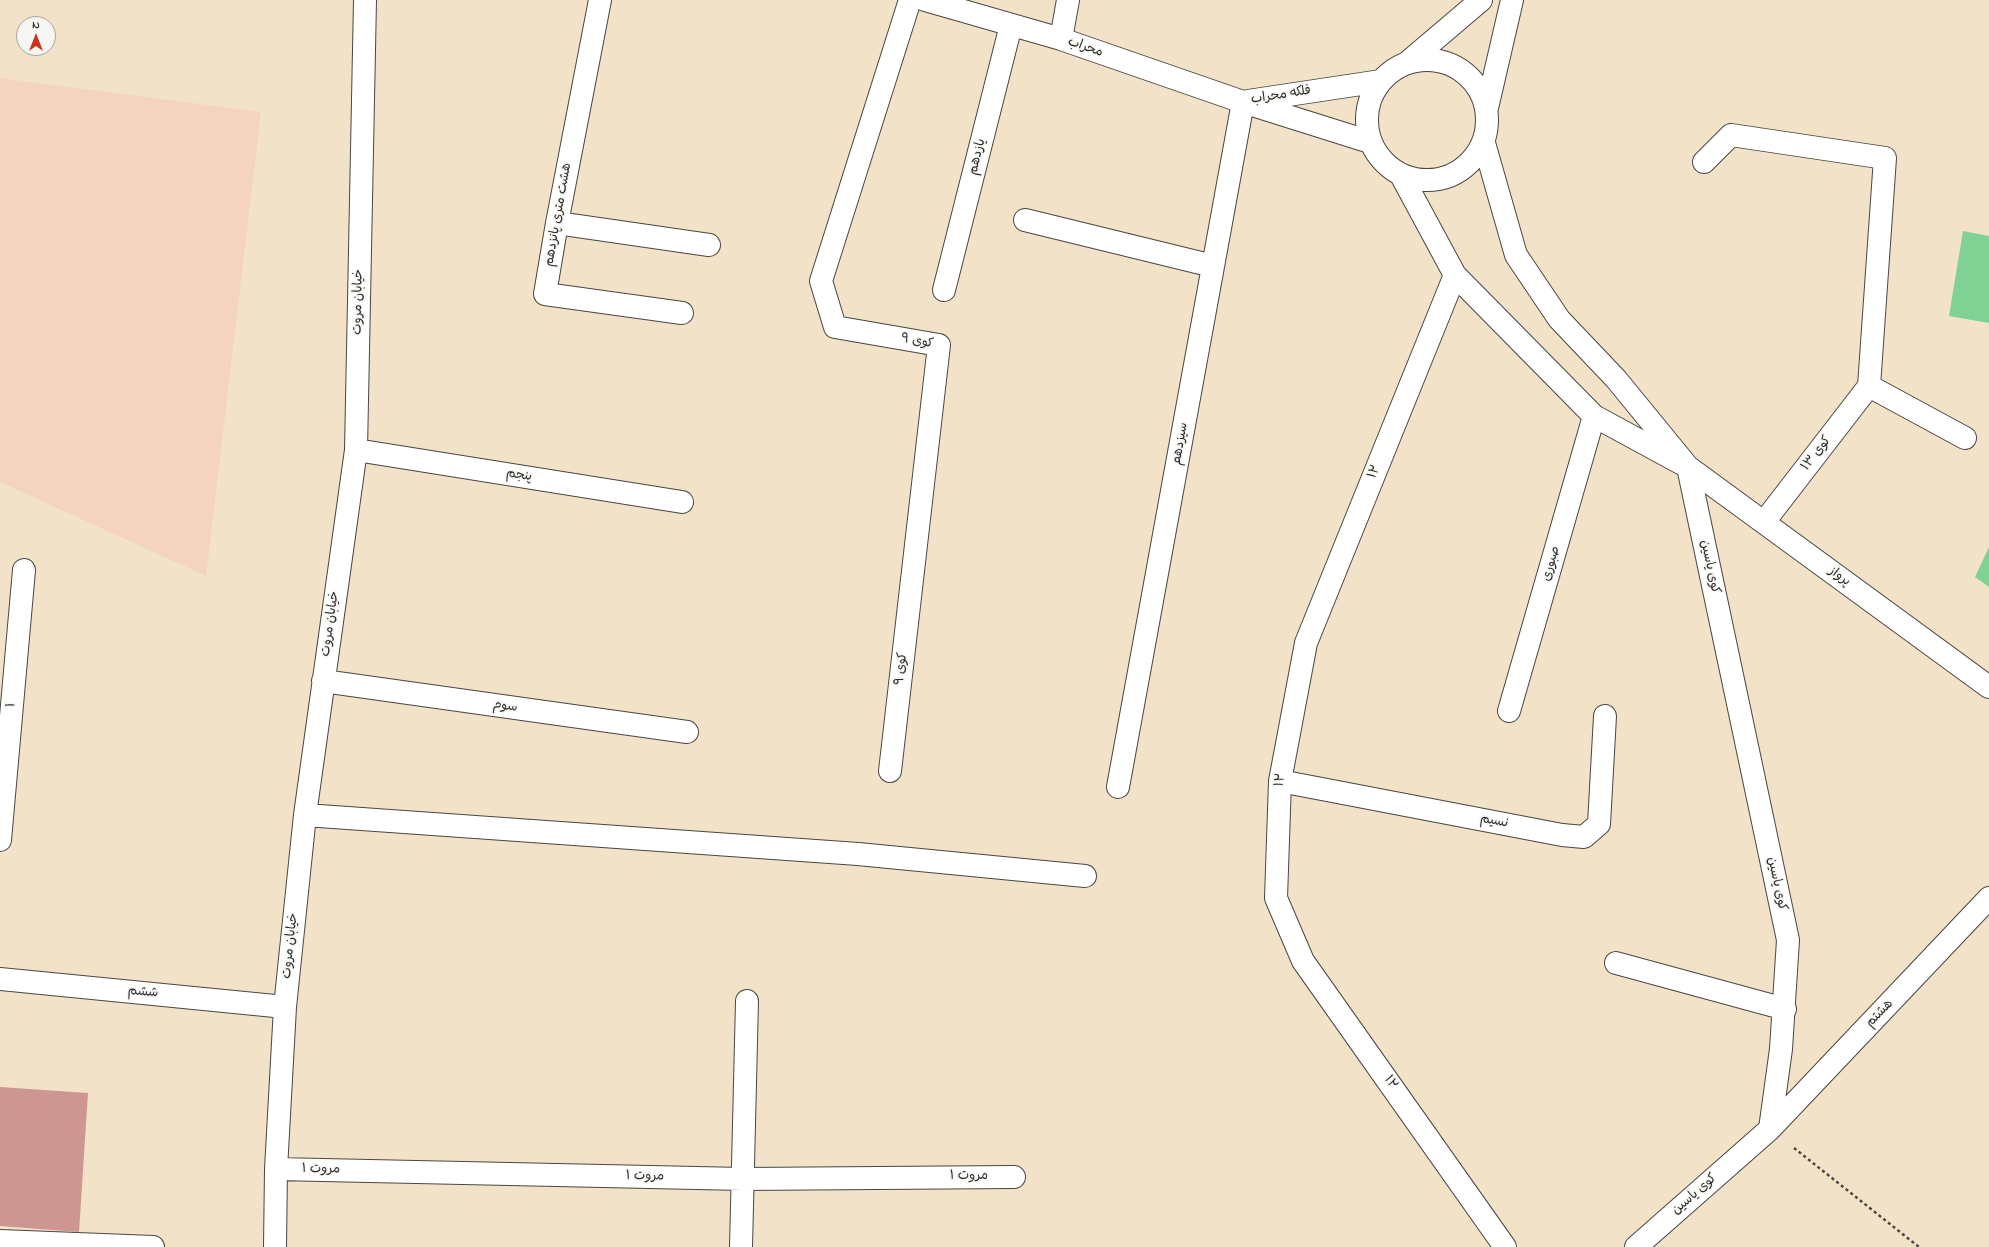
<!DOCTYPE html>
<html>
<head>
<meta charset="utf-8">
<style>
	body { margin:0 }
	#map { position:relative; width:1989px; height:1247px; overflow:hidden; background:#f2e2c8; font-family:"Indie Flower",sans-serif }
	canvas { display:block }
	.north { position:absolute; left:16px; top:16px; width:40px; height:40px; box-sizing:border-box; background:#f6f6f2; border:1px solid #a5a5a2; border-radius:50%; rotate:0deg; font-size:11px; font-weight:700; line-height:16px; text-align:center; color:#2b2b2b }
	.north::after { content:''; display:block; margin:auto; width:14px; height:18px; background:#c8321e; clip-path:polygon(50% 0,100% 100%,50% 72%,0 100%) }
</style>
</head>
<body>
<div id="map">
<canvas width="1989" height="1247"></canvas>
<div class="north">N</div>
</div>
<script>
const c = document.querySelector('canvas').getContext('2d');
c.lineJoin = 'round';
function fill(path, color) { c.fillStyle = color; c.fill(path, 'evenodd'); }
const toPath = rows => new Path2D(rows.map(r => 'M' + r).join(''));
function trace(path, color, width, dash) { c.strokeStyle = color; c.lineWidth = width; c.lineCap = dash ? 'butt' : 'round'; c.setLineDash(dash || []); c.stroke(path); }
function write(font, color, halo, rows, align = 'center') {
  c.font = font + ' "Indie Flower","Playpen Sans Arabic",sans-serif'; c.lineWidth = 3; c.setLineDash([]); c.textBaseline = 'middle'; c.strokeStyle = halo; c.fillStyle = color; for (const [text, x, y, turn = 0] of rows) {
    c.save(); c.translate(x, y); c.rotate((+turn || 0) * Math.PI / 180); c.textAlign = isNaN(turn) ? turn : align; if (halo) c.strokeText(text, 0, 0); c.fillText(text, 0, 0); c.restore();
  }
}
fill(toPath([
	[0,78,261,112,206,576,0,482]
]), '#f5d3c1');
fill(toPath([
	[1963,231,1989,236,1989,323,1949,316],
	[1989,547,1989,587,1975,577]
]), '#80d294');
fill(toPath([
	[0,1087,88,1093,79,1232,0,1226]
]), '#ce9692');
const minor = toPath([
	[600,0,557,223,545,294,682,313],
	[925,0,1061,39,1243,102,1370,142],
	[1061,39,1068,0],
	'1367 120a60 60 0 1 1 120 0a60 60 0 1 1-120 0Z',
	[1407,63,1481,0],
	[1248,101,1381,81],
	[1487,108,1512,0],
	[1484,143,1516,255,1559,319,1616,379,1688,467,1788,940,1781,1049,1770,1129],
	[1704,162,1731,135,1885,158,1869,386],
	[1401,175,1455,275,1594,416,1688,467,1989,687],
	[1025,220,1213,266],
	[557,223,709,245],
	[1455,275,1306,643,1280,781,1276,898,1303,961,1505,1247],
	[944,290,1011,25],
	[1869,386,1965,438],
	[356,450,682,502],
	[1764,522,1869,386],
	[323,681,687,732],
	[1509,711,1594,416],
	[890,771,939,345,835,327,821,281,910,0],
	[1280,781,1562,835,1584,837,1599,824,1605,716],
	[1118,787,1243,102],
	[305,815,858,854,1085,876],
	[0,840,24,570],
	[1616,963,1785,1009],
	[0,979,285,1007],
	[276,1169,743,1179,1014,1177],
	[0,1241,153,1247],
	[275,1247,276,1169,285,1007,305,815,356,450,365,0],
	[741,1247,747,1001],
	[1636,1247,1770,1129,1989,898]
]);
trace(minor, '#494643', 24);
trace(toPath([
	[1794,1148,1919,1247]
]), '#494643', 2.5, [3, 3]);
trace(minor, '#fff', 22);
write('13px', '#2b2b2b', '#f6f6f2', [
	["محراب",1085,48,19],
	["فلکه محراب",1281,96,-9],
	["یازدهم",978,157,-76],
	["هشت متری پانزدهم",559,215,-80],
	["خیابان مروت",359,302,-89],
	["کوی ۹",917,342,11],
	["سیزدهم",1181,444,-80],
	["کوی ۱۳",1817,454,-52],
	["۱۲",1375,472,-68],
	["پنجم",519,476,9],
	["صبوری",1552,564,-74],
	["کوی یاسین",1709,567,78],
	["پرواز",1839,577,36],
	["خیابان مروت",331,624,-82],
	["کوی ۹",902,669,-83],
	["۱",12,705,-85],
	["سوم",505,707,8],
	["۱۲",1281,780,-83],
	["نسیم",1494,822,11],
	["کوی یاسین",1776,884,78],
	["خیابان مروت",291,946,-84],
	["ششم",143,993,5],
	["هشتم",1880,1014,-46],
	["۱۲",1390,1083,55],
	["مروت ۱",321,1170,1],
	["مروت ۱",645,1177,1],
	["مروت ۱",969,1177],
	["کوی یاسین",1695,1195,-41]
]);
</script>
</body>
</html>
